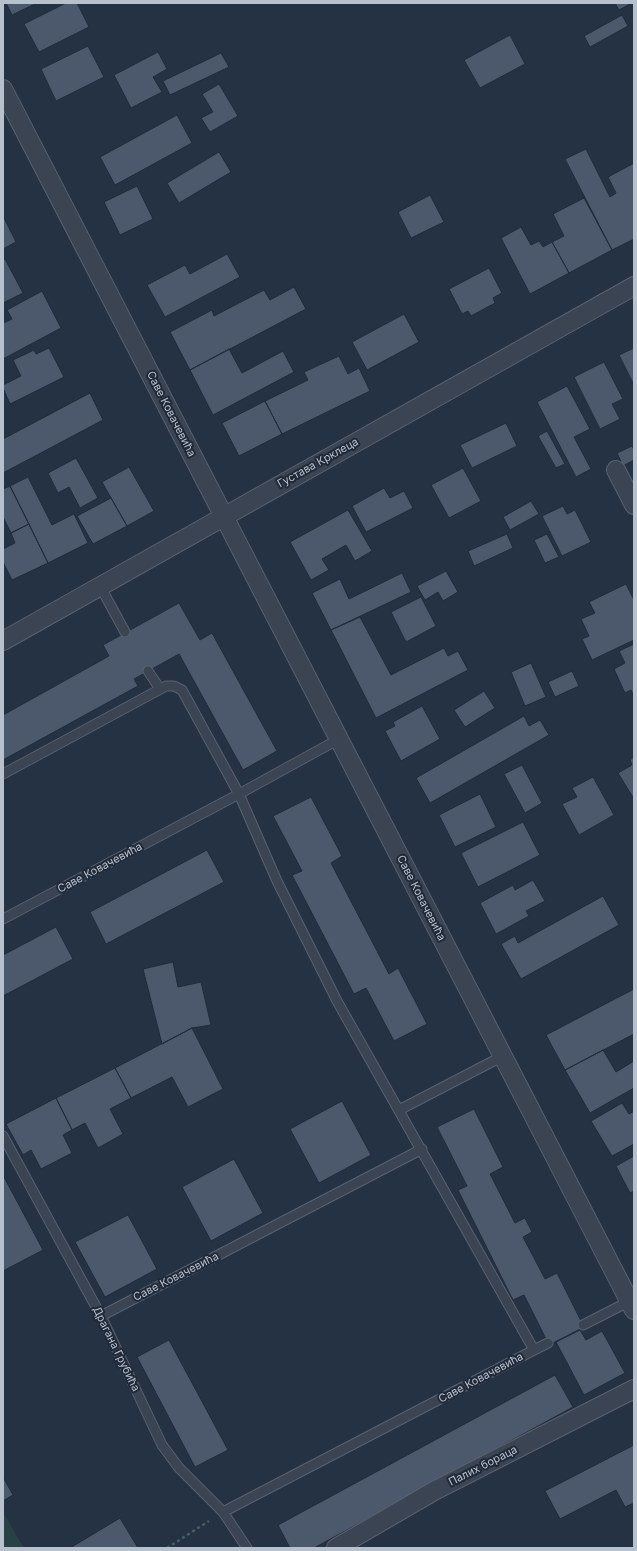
<!DOCTYPE html>
<html>
<head>
<meta charset="utf-8">
<style>
	body { margin:0 }
	#map { position:relative; width:637px; height:1551px; overflow:hidden; background:#253244; font-family:Inter,sans-serif }
	canvas { display:block }
	.frame { position:absolute; inset:0; border:4px solid #b7c0cd; pointer-events:none }
</style>
</head>
<body>
<div id="map">
<canvas width="637" height="1551"></canvas>
<div class="frame"></div>
</div>
<script>
const c = document.querySelector('canvas').getContext('2d');
c.lineJoin = 'round';
function fill(path, color) { c.fillStyle = color; c.fill(path, 'evenodd'); }
const toPath = rows => new Path2D(rows.map(r => 'M' + r).join(''));
function trace(path, color, width, dash) { c.strokeStyle = color; c.lineWidth = width; c.lineCap = dash ? 'butt' : 'round'; c.setLineDash(dash || []); c.stroke(path); }
function write(font, color, halo, rows, align = 'center') {
  c.font = font + ' Inter,sans-serif'; c.lineWidth = 4; c.setLineDash([]); c.textBaseline = 'middle'; c.strokeStyle = halo; c.fillStyle = color; for (const [text, x, y, turn = 0] of rows) {
    c.save(); c.translate(x, y); c.rotate((+turn || 0) * Math.PI / 180); c.textAlign = isNaN(turn) ? turn : align; if (halo) c.strokeText(text, 0, 0); c.fillText(text, 0, 0); c.restore();
  }
}
fill(toPath([
	[5,1515,19,1540,25,1548,3,1548,3,1516]
]), '#284144');
const building = toPath([
	[6,3,37,3,12,15,6,3],
	[66,3,77,3,89,27,39,52,24,24,66,3],
	[615,3,632,3,619,10,615,3],
	[622,15,628,26,590,47,584,36,622,15],
	[510,35,525,64,480,88,464,60,510,35],
	[88,46,104,77,56,101,41,69,88,46],
	[158,52,167,69,153,77,162,92,131,108,114,75,158,52],
	[221,53,229,67,170,95,163,81,221,53],
	[219,84,238,116,210,132,201,118,213,112,202,94,219,84],
	[177,115,192,143,115,185,100,157,177,115],
	[586,149,610,197,616,193,608,177,634,163,634,239,612,250,565,159,586,149],
	[219,152,231,172,179,203,167,183,219,152],
	[137,186,153,219,120,235,104,202,137,186],
	[430,195,444,222,411,238,398,212,430,195],
	[584,198,612,250,569,273,552,242,564,236,553,214,584,198],
	[3,216,16,242,3,249,3,216],
	[521,227,531,245,539,241,543,247,552,242,569,273,530,294,501,238,521,227],
	[227,254,240,277,165,317,147,285,185,265,190,274,227,254],
	[5,259,23,293,3,303,3,260,5,259],
	[489,268,502,293,493,298,495,303,471,316,468,311,462,314,449,289,489,268],
	[294,287,306,309,190,370,170,332,212,310,214,316,264,290,270,300,294,287],
	[42,291,61,328,3,359,3,323,12,319,7,310,42,291],
	[404,314,419,342,367,370,352,342,404,314],
	[49,348,64,377,10,404,3,388,3,385,21,376,13,360,34,350,36,354,49,348],
	[634,348,634,385,619,355,634,348],
	[229,349,242,373,283,351,294,372,213,415,190,370,229,349],
	[339,356,348,374,359,368,370,391,282,434,265,401,308,380,304,372,339,356],
	[604,362,623,399,612,404,620,419,600,429,574,377,604,362],
	[567,386,590,429,574,437,591,469,576,477,537,402,567,386],
	[90,393,103,420,3,473,3,439,90,393],
	[265,401,282,434,239,456,222,423,265,401],
	[506,423,517,446,472,468,460,445,506,423],
	[547,431,565,464,556,468,538,436,547,431],
	[632,446,634,450,634,460,623,466,617,453,632,446],
	[76,458,98,498,80,508,69,487,58,493,48,473,76,458],
	[129,467,154,511,127,526,102,482,129,467],
	[463,468,481,501,449,518,431,485,463,468],
	[28,477,52,525,74,514,88,543,48,563,10,486,28,477],
	[10,486,29,524,11,533,3,517,3,489,10,486],
	[384,488,390,498,404,491,413,508,366,532,352,506,384,488],
	[111,498,127,526,93,544,77,516,111,498],
	[531,501,539,514,510,530,503,517,531,501],
	[563,506,567,514,575,510,591,542,562,556,542,516,563,506],
	[348,510,372,551,355,561,346,545,322,559,329,570,311,580,290,542,348,510],
	[29,524,48,563,12,580,3,562,3,549,15,543,11,533,29,524],
	[507,534,513,548,474,566,468,551,507,534],
	[547,534,559,557,545,563,534,540,547,534],
	[446,571,458,592,443,601,438,592,425,600,417,586,446,571],
	[402,573,411,592,331,630,312,593,340,579,349,599,402,573],
	[626,584,634,600,634,640,592,660,582,639,589,636,581,619,595,613,589,602,626,584],
	[421,597,436,626,406,642,391,612,421,597],
	[179,603,200,640,212,633,277,751,243,770,179,654,134,679,138,686,3,760,3,715,109,656,103,645,179,603],
	[360,617,391,675,444,648,448,656,458,651,468,670,376,718,331,630,360,617],
	[634,644,634,697,631,690,625,693,614,669,625,663,619,651,634,644],
	[531,663,546,697,525,706,511,672,531,663],
	[572,671,579,686,555,697,548,682,572,671],
	[484,691,495,708,465,727,454,710,484,691],
	[422,706,440,739,401,761,385,731,395,726,393,722,422,706],
	[524,716,529,726,540,720,549,735,430,803,416,778,524,716],
	[634,757,634,799,618,773,632,765,630,760,634,757],
	[522,765,542,803,525,813,504,774,522,765],
	[593,777,614,815,579,835,562,804,577,797,572,788,593,777],
	[480,794,496,827,455,847,439,815,480,794],
	[311,797,342,856,331,863,389,974,398,968,427,1024,394,1041,366,988,354,994,292,875,302,871,273,816,311,797],
	[523,822,540,855,478,887,461,853,523,822],
	[207,850,224,882,106,944,90,912,207,850],
	[533,880,545,901,526,911,529,916,496,934,480,903,513,885,515,890,533,880],
	[603,896,619,925,521,979,501,944,515,936,518,943,603,896],
	[56,927,73,959,3,996,3,955,56,927],
	[173,962,178,987,201,982,211,1025,192,1028,162,1044,143,969,173,962],
	[634,989,634,1034,565,1070,546,1035,634,989],
	[192,1028,223,1089,188,1107,172,1077,131,1098,115,1068,192,1028],
	[603,1050,616,1072,634,1061,634,1088,590,1113,565,1070,603,1050],
	[115,1068,131,1098,110,1109,123,1134,98,1148,85,1123,72,1130,56,1098,115,1068],
	[56,1098,72,1130,63,1135,72,1153,41,1169,31,1150,23,1155,6,1124,56,1098],
	[342,1101,371,1155,319,1183,290,1129,342,1101],
	[622,1103,629,1114,634,1111,634,1144,612,1156,591,1121,622,1103],
	[474,1109,503,1167,490,1174,515,1223,525,1218,532,1232,523,1237,545,1279,557,1273,584,1327,549,1345,524,1295,513,1300,458,1190,467,1186,437,1127,474,1109],
	[634,1156,634,1191,630,1193,616,1166,634,1156],
	[234,1159,263,1213,211,1241,182,1187,234,1159],
	[4,1177,43,1250,3,1271,3,1178,4,1177],
	[128,1215,157,1269,105,1297,75,1242,128,1215],
	[580,1330,586,1340,602,1331,625,1373,584,1395,556,1342,580,1330],
	[169,1340,228,1450,195,1467,137,1357,169,1340],
	[555,1375,573,1407,314,1548,290,1548,278,1525,555,1375],
	[634,1445,634,1503,625,1507,616,1490,560,1519,545,1491,634,1445],
	[3,1477,13,1495,3,1501,3,1477],
	[120,1518,138,1548,70,1548,120,1518]
]);
fill(building, '#4c596d');
trace(building, '#212b3a', 1);
const service = toPath([
	[100,586,125,632],
	[148,671,160,689],
	[3,774,166,686,174,686,182,690,239,794,277,881,337,1001,534,1350,223,1512],
	[3,919,239,794,339,739],
	[399,1110,503,1056],
	[3,1136,101,1316,162,1445,179,1468,223,1512,247,1548],
	[101,1316,422,1149],
	[583,1325,630,1301],
	[534,1350,548,1343]
]);
const minor = toPath([
	[3,89,634,1310],
	[616,470,634,505],
	[3,641,634,286],
	[336,1548,434,1491,634,1389]
]);
trace(service, '#586270', 11);
trace(minor, '#586270', 20);
trace(toPath([
	[167,1548,209,1521]
]), '#465e61', 2.5, [3, 3]);
trace(service, '#3a4453', 9);
trace(minor, '#3a4453', 18);
write('11px', '#b7c0cd', '#1f2938', [
	["Саве Ковачевића",171,414,63],
	["Густава Крклеца",318,463,-29],
	["Саве Ковачевића",100,868,-28],
	["Саве Ковачевића",421,898,63],
	["Саве Ковачевића",176,1277,-27],
	["Драгана Грубића",116,1349,64],
	["Саве Ковачевића",481,1378,-28],
	["Палих бораца",483,1466,-27]
]);
</script>
</body>
</html>
